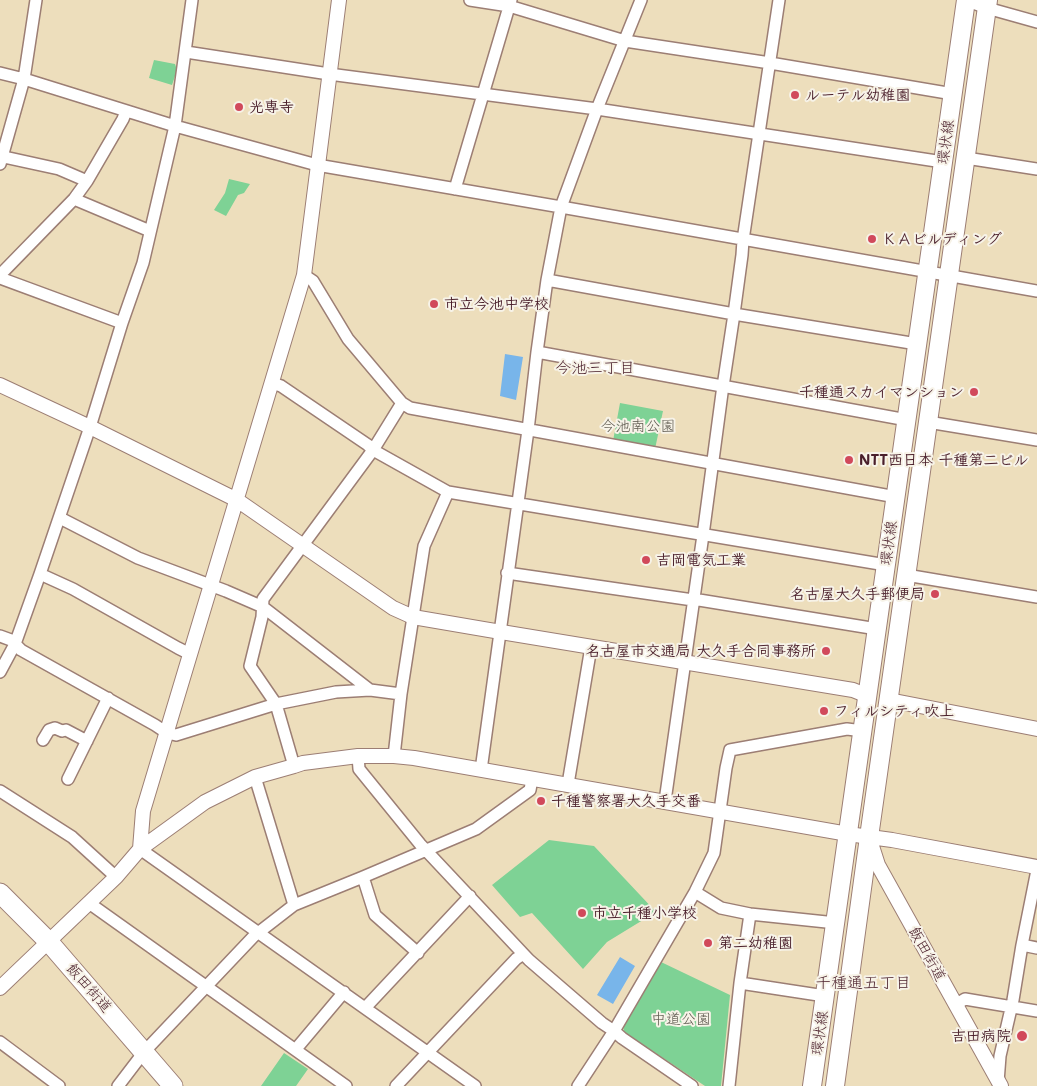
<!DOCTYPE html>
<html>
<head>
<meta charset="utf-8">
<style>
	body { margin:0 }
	canvas { display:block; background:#eddebc }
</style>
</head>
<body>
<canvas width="1037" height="1086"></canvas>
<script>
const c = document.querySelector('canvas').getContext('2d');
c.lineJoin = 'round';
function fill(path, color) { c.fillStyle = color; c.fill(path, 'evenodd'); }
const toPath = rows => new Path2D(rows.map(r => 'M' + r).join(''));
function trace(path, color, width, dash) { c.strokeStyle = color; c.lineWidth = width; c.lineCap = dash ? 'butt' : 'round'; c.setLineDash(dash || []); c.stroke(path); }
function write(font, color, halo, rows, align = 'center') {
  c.font = font + ' Mali,"Klee One",sans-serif'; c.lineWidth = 4; c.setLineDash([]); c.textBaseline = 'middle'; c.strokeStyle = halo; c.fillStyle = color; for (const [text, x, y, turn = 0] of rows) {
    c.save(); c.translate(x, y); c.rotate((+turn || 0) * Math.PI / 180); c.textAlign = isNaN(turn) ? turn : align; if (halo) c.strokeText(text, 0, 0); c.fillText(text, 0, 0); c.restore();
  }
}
fill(toPath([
	[154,60,175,64,177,70,172,85,149,78],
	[229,179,250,184,244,193,238,195,226,216,214,210,225,193],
	[620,403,663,411,655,449,613,441],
	[549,840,594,846,656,912,607,942,583,969,532,913,520,917,492,885],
	[661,962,730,995,721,1086,705,1086,624,1032,623,1026],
	[284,1053,308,1069,296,1086,261,1086]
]), '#7ed295');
fill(toPath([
	[505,354,523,357,516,400,500,396],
	[620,957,635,966,613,1004,597,995]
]), '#78b5ea');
const minor = toPath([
	[470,0,509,6,625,41,770,63,953,94],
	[965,0,987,8,1037,22],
	[186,52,329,74,597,109,943,162],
	[0,73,24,79,175,126,317,165,561,207,1037,291],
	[0,156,59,169,87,181],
	[966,158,1037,169],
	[0,164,24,79,36,0],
	[455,189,511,0],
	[74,199,150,231],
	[0,275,74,199,87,181,123,119,126,111],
	[304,275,313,281,348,339,402,403,410,408,896,497],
	[0,278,122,323],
	[547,280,734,314,917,344],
	[537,352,907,420],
	[272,383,281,386,368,445,373,450,448,492,886,565],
	[928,422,1037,440],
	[60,518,138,558,226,591,263,607,370,690],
	[507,573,693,600,699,600,877,629],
	[40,574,73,589,178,648,190,654],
	[906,575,1037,597],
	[0,636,11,640,21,650,155,725,167,733,176,735,276,704,336,692,370,690,401,694],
	[0,672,15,644,40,574,90,427,122,323,143,263,175,126,192,0],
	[43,740,49,730,55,728,62,731,66,730,87,741],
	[358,756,359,769,420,844,529,960,602,1023,614,1031,622,1038,692,1086],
	[394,756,401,694,424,546,448,492],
	[294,766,276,704,250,666,262,617,263,599,373,450,402,403],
	[481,770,528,430,537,352,547,280,561,207,597,109,641,0],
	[255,777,294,905],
	[68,779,108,698],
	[568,784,591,647],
	[0,791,72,837,116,877],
	[665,801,703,535,722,393,734,314,742,255,743,240,779,0],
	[140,849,475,1086],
	[363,877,375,915,418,953],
	[695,892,721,908,750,914,836,923],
	[89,903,346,1086],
	[1022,945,1037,948],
	[740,983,825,996],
	[955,1005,965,999,1037,1011],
	[365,1008,470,896],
	[0,1042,59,1086],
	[296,1049,344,992],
	[998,1082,1000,1056,1013,1000,1022,945,1037,870],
	[118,1086,144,1052,254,936,294,905,363,877,476,829,530,790,532,779],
	[396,1086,516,959,523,954],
	[578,1086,614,1031,695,892,714,853,726,768,730,750,847,729,863,731],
	[729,1086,740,983,750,914]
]);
const tertiary = toPath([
	[0,385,90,427,237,500,393,608,413,617,489,630,853,690,868,696],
	[889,700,1037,729],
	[870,840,878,865,1001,1086],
	[140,849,143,811,304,275,339,0],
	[0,988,116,877,140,849,205,802,255,777,294,766,303,763,358,756,394,756,414,758,848,834,892,840,1037,867]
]);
const primary = toPath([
	[812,1086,966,0],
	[835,1086,869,837,988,0]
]);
const trunk = toPath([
	[0,893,48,941,173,1086]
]);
trace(minor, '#9c7e74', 14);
trace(tertiary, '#9c7e74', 16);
trace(primary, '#9c7e74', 20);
trace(trunk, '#9c7e74', 21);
trace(minor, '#fff', 11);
trace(tertiary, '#fff', 14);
trace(primary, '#fff', 18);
trace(trunk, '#fff', 19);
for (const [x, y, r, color] of [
	[795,95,5,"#d1495b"],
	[239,107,5,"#d1495b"],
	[872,239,5,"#d1495b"],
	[434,304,5,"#d1495b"],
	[974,392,5,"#d1495b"],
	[849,460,5,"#d1495b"],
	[646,560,5,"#d1495b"],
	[935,594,5,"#d1495b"],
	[826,651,5,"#d1495b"],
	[824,711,5,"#d1495b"],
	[541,801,5,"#d1495b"],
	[582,913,5,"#d1495b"],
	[708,943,5,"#d1495b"],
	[1022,1036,6,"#d1495b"]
]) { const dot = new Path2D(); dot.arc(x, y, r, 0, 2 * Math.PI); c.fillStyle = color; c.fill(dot); trace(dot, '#f7f3e8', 2); }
write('bold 15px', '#4a1f2b', '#f7f3e8', [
	["ルーテル幼稚園",805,95],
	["光専寺",249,107],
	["ＫＡビルディング",882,239],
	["市立今池中学校",444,304],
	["千種通スカイマンション",964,392,"right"],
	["NTT西日本 千種第二ビル",859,460],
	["吉岡電気工業",656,560],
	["名古屋大久手郵便局",925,594,"right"],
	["名古屋市交通局 大久手合同事務所",816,651,"right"],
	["フィルシティ吹上",834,711],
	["千種警察署大久手交番",551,801],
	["市立千種小学校",592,913],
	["第二幼稚園",718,943],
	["吉田病院",1011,1036,"right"]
], 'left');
write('15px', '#4a1f2b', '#f7f3e8', [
	["環状線",946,142,-82],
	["環状線",889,543,-82],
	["飯田街道",927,954,61],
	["飯田街道",89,988,49],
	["環状線",820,1033,-82]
]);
write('15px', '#5a554b', '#f7f3e8', [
	["今池南公園",638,426],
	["中道公園",681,1019]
]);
write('16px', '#4a1f2b', '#f7f3e8', [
	["今池三丁目",595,368],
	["千種通五丁目",863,983]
]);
</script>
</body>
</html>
